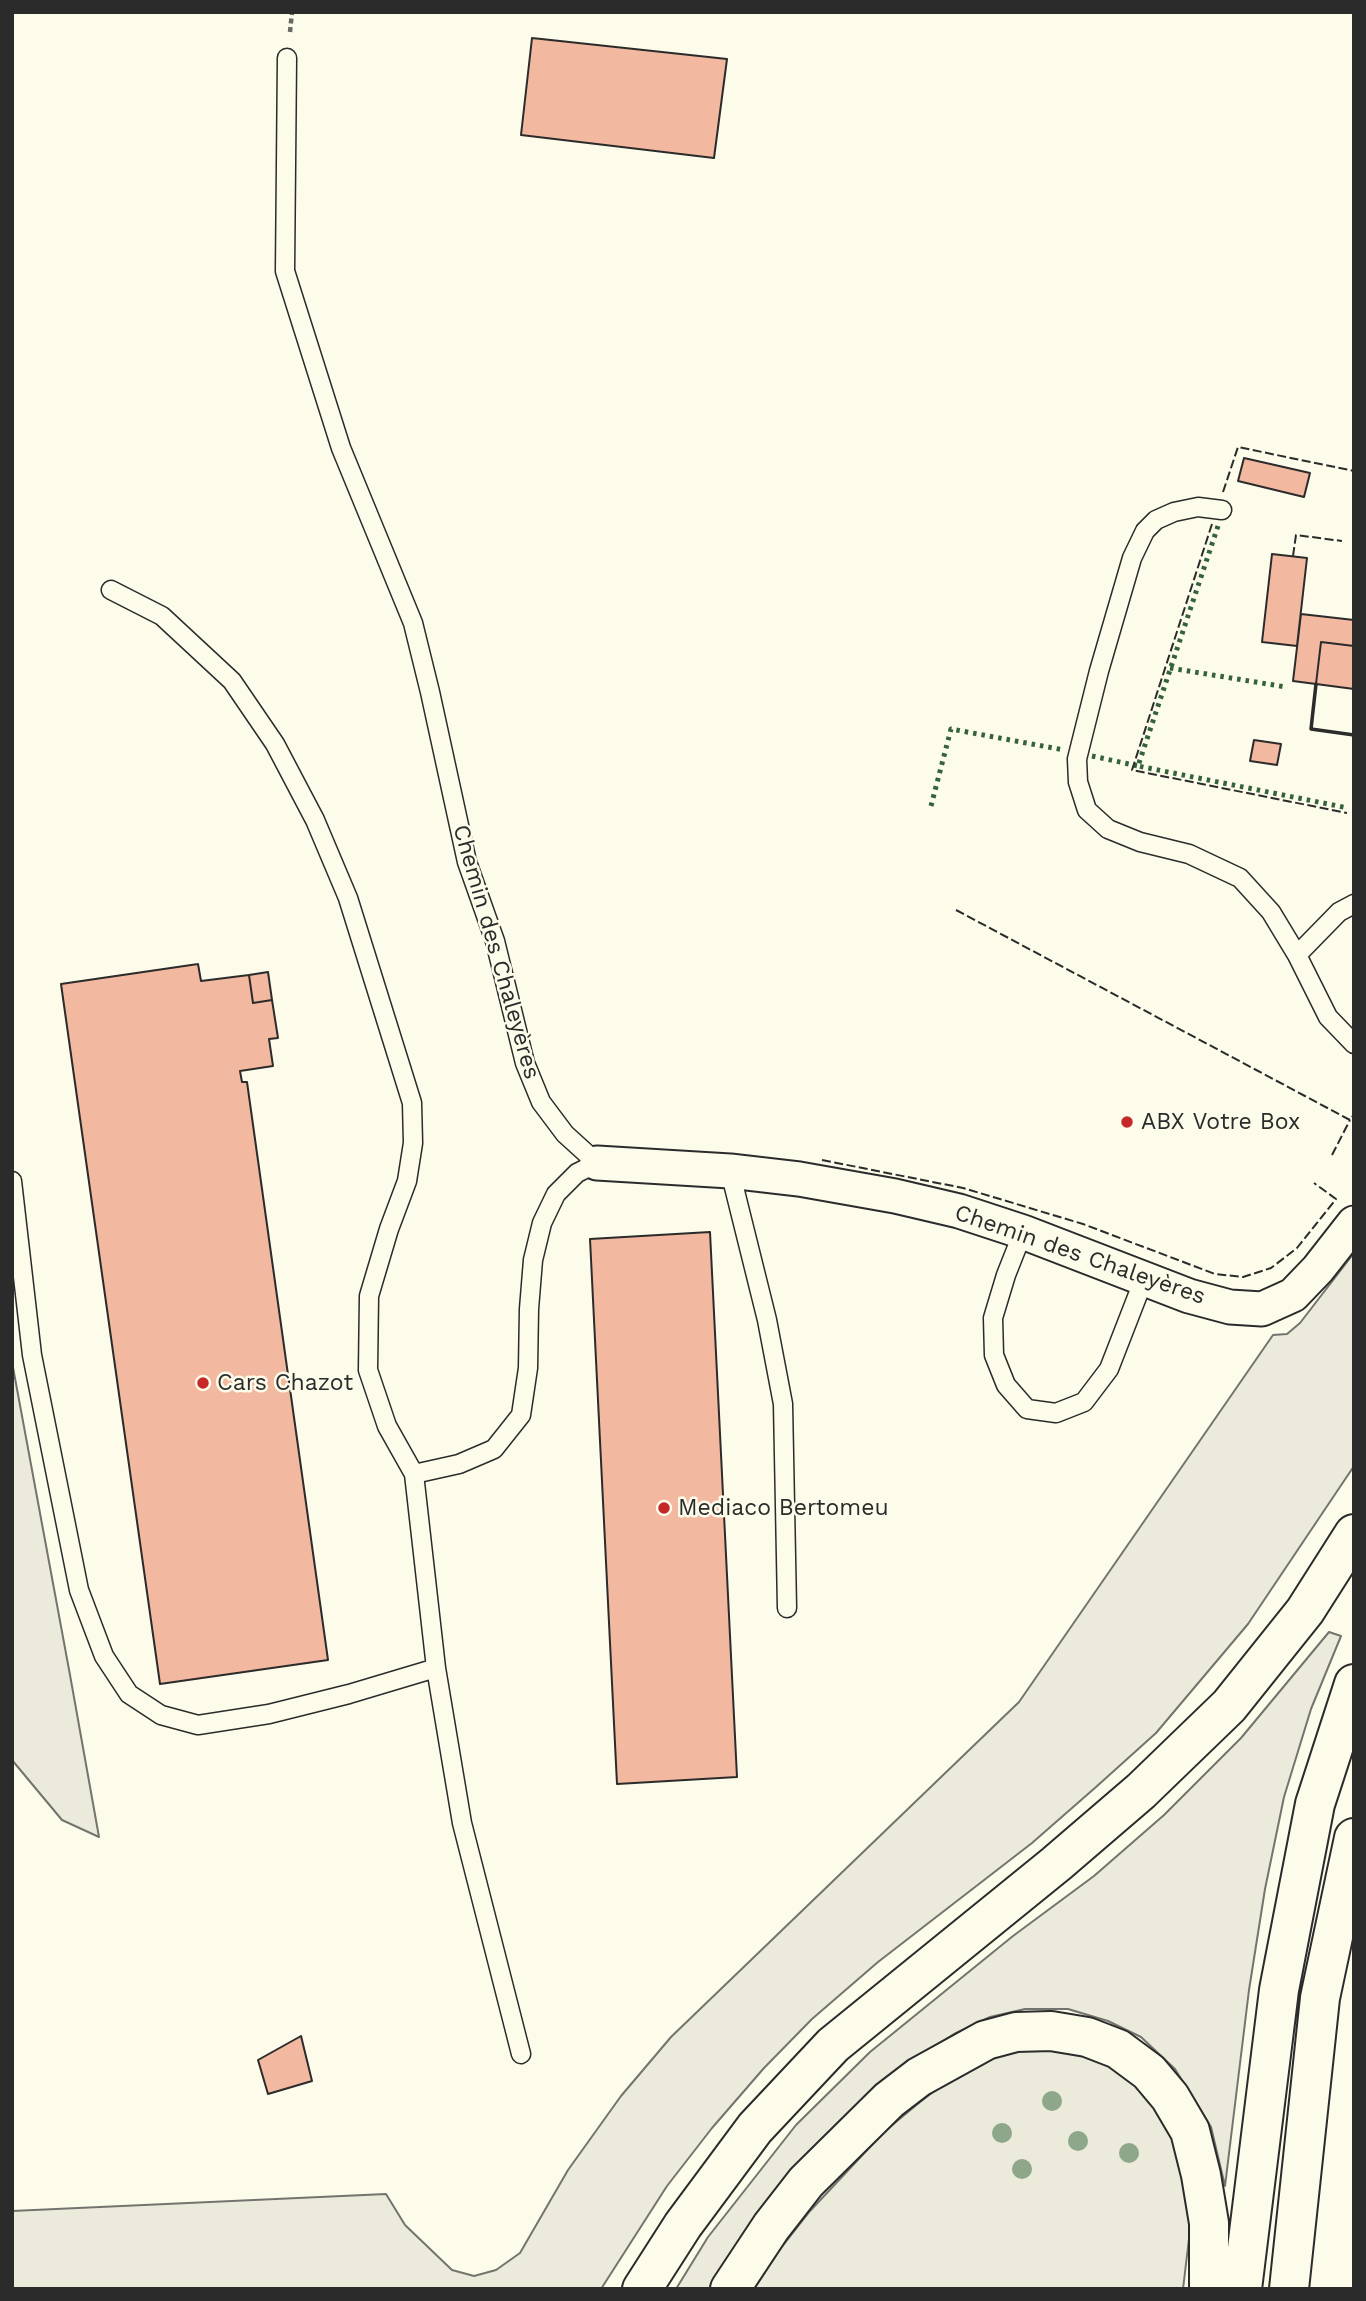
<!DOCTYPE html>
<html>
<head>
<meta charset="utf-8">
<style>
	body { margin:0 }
	#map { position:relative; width:1366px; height:2301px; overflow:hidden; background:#fdfbea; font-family:"Work Sans",sans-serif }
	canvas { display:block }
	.frame { position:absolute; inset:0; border:14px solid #2b2b2b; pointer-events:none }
</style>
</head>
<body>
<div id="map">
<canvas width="1366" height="2301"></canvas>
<div class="frame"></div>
</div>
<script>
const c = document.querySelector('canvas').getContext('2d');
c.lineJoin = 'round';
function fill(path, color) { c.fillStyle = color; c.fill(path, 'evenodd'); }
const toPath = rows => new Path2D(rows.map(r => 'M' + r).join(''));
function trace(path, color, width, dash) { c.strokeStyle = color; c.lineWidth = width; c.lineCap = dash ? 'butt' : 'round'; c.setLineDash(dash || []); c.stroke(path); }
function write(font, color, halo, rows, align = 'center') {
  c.font = font + ' "Work Sans",sans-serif'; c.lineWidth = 5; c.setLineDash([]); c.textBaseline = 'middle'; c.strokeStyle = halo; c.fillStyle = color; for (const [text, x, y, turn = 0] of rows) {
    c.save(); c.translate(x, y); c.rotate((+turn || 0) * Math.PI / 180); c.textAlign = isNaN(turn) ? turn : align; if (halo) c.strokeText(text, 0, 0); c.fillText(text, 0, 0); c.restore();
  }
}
const green = toPath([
	[1354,1253,1354,1466,1248,1624,1156,1733,1096,1787,1032,1843,878,1962,812,2019,764,2068,712,2128,667,2186,601,2289,12,2289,12,2211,386,2194,405,2225,452,2270,474,2276,496,2270,520,2253,568,2170,621,2096,671,2037,1019,1702,1273,1335,1287,1334,1300,1323,1354,1253],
	[12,1362,70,1675,99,1837,62,1820,12,1760,12,1362],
	[1329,1632,1341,1636,1311,1709,1284,1797,1265,1889,1249,1990,1225,2186,1211,2127,1175,2069,1141,2037,1108,2021,1068,2009,1025,2009,990,2017,954,2034,909,2062,718,2274,709,2289,676,2289,708,2237,796,2125,870,2052,1013,1936,1094,1876,1164,1815,1241,1738,1329,1632],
	[1055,2046,1081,2053,1111,2067,1135,2083,1168,2123,1185,2178,1191,2222,1183,2289,754,2289,781,2248,810,2211,885,2131,920,2102,951,2078,990,2057,1019,2049,1055,2046]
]);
fill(green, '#ecebdb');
trace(green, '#74746e', 2);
const building = toPath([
	[532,38,727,59,714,158,521,135,532,38],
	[1244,458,1310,473,1304,497,1238,481,1244,458],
	[1272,554,1307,558,1297,646,1262,642,1272,554],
	[1301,614,1354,620,1354,646,1321,642,1316,684,1293,681,1301,614],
	[1321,642,1354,646,1354,689,1316,684,1321,642],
	[1254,740,1281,744,1277,765,1250,761,1254,740],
	[198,964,201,981,249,975,253,1003,272,1000,278,1038,269,1039,273,1066,240,1071,242,1082,247,1082,328,1660,160,1684,61,984,198,964],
	[268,972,272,1000,253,1003,249,975,268,972],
	[710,1232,737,1777,617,1784,590,1239,710,1232],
	[301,2036,312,2081,268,2094,258,2060,301,2036]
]);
fill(building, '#f2b8a0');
trace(building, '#2b2b2b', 2);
const lane = toPath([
	[287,58,285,271,341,448,413,623,430,692,467,862,495,941,525,1063,541,1102,565,1134,597,1163,577,1173,556,1194,542,1223,533,1260,529,1309,528,1368,521,1415,494,1449,459,1464,414,1474],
	[1222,510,1198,507,1174,512,1156,520,1145,531,1132,558,1099,671,1077,759,1078,782,1087,810,1108,829,1140,842,1189,854,1240,878,1271,912,1297,955,1328,1017,1354,1044],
	[111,590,162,616,232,681,275,744,315,820,348,898,412,1103,413,1143,407,1181,389,1229,369,1296,368,1370,387,1426,414,1474,436,1668,462,1823,521,2054],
	[1297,955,1339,912,1354,904],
	[730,1171,767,1320,783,1404,787,1608],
	[12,1181,32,1355,79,1590,104,1656,129,1694,161,1715,198,1725,269,1714,349,1694,436,1668],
	[1023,1232,1006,1275,993,1318,994,1355,1006,1385,1027,1409,1056,1413,1084,1402,1109,1369,1144,1279]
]);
const street = toPath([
	[597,1163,730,1171,799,1179,895,1196,959,1211,1023,1232,1189,1296,1230,1307,1262,1309,1293,1295,1318,1269,1354,1223]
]);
const highway = toPath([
	[642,2289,683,2225,755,2128,833,2045,1056,1864,1141,1791,1229,1706,1305,1611,1354,1534],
	[730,2289,771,2227,806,2182,889,2100,919,2077,986,2040,1016,2032,1051,2031,1087,2037,1118,2049,1149,2072,1170,2097,1190,2131,1201,2175,1209,2223,1209,2289],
	[1242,2289,1279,1990,1315,1804,1354,1684],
	[1289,2289,1320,1998,1354,1838]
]);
trace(lane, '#2b2b2b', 21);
trace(street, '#2b2b2b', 37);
trace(highway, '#2b2b2b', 42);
trace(toPath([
	[290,32,292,12]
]), '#6a6964', 4.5, [5, 3.5]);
trace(lane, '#fdfbea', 18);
trace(street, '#fdfbea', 33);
trace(highway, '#fdfbea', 38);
trace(toPath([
	[1218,526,1138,766,1348,808],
	[1170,668,1286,687],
	[1092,756,1138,766],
	[931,806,951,729,1064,750]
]), '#34623c', 5, [3.5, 5]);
trace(toPath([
	[1223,492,1238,447,1354,471],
	[1212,524,1132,770,1347,813],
	[1293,556,1296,535,1342,541],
	[956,910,1350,1120,1354,1114],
	[1332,1155,1350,1120],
	[822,1160,963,1188,1083,1224,1215,1274,1243,1277,1271,1268,1297,1248,1336,1199,1314,1183]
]), '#2b2b2b', 2, [9, 3.5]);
trace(toPath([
	[1316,684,1311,729,1354,735]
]), '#2b2b2b', 3.5);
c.fillStyle = '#8ea78a';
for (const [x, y] of [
	[1052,2101],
	[1002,2133],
	[1078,2141],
	[1129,2153],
	[1022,2169]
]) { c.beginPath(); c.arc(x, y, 10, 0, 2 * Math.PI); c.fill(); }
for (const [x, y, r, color] of [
	[1127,1122,7,"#c62828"],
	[203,1383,7,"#c62828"],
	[664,1508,7,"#c62828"]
]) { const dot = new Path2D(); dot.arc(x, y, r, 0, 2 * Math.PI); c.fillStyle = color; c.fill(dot); trace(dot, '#fdfbea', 2.5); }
write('23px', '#2b2b2b', '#fdfbea', [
	["Chemin des Chaleyères",496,952,74],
	["Chemin des Chaleyères",1080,1255,19]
]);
write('23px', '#2b2b2b', '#fdfbea', [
	["ABX Votre Box",1141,1122],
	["Cars Chazot",217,1383],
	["Mediaco Bertomeu",678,1508]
], 'left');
</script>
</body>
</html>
